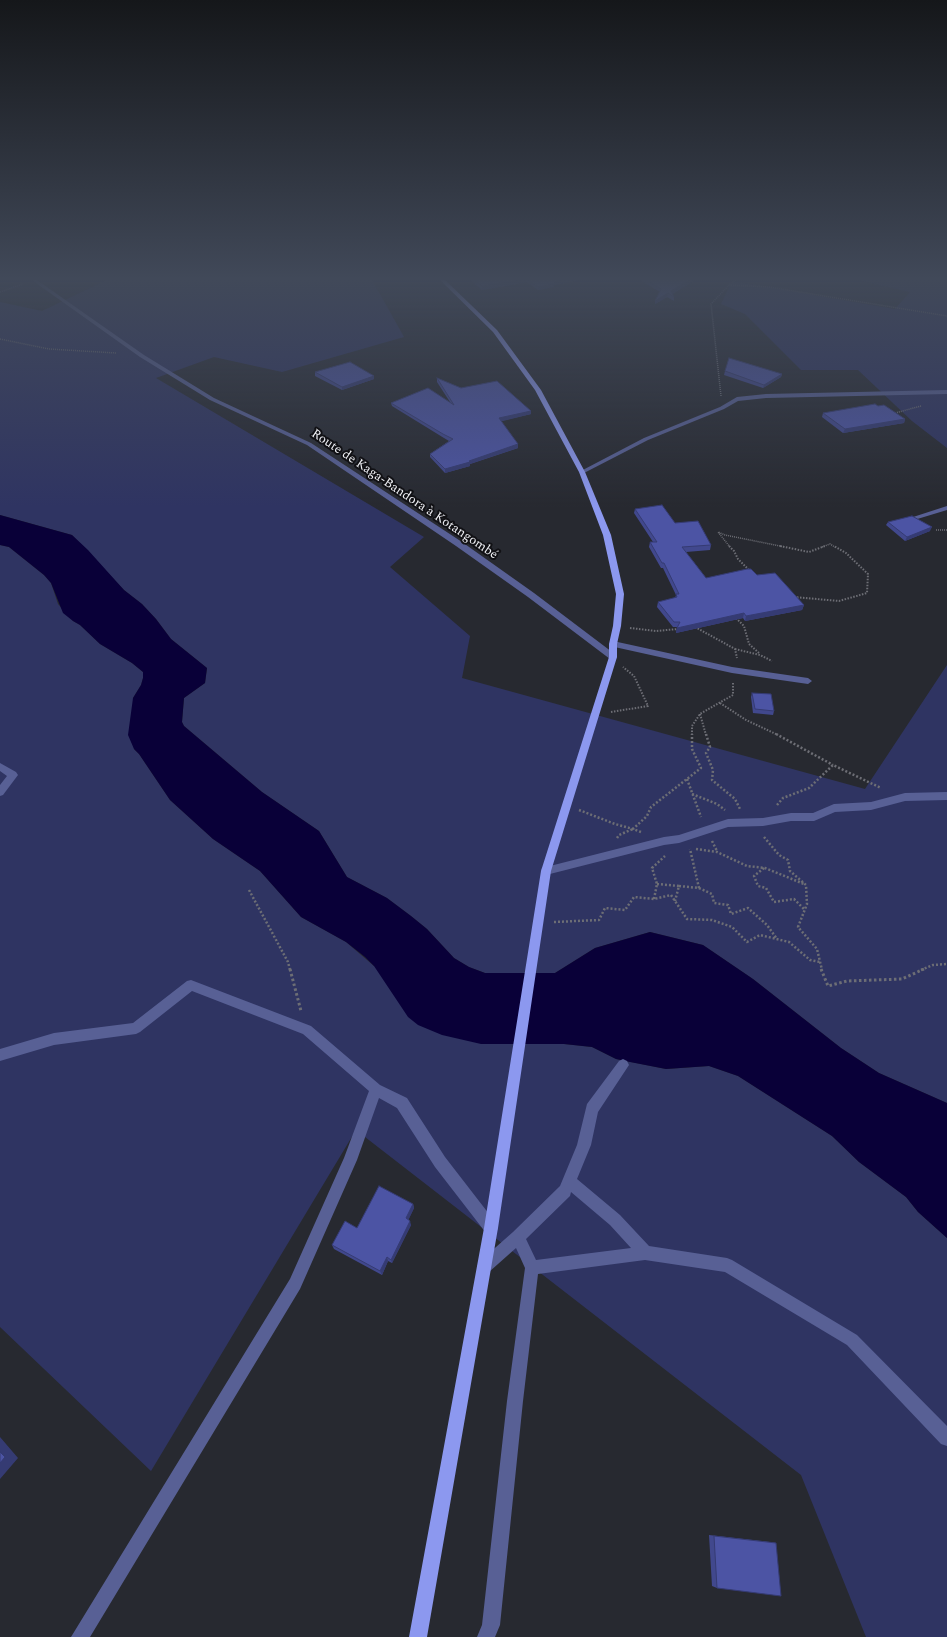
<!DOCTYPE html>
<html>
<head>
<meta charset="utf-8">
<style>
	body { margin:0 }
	canvas { display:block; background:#272930 }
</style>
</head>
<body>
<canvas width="947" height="1637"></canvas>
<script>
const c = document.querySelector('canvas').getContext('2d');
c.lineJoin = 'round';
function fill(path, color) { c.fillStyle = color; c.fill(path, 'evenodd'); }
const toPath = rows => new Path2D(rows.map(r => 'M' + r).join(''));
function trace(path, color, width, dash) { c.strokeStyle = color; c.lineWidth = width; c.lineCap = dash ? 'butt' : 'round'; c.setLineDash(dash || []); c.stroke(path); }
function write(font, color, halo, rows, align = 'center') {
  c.font = font + ' Spectral,serif'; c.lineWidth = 4; c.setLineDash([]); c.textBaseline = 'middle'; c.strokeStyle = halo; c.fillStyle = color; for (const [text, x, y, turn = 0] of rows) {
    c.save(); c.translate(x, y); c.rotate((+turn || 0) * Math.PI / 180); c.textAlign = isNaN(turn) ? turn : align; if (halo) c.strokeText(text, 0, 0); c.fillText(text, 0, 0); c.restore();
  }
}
fill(toPath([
	[111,278,371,278,404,337,282,372,214,357,156,378,424,537,390,567,470,636,462,678,865,789,947,665,947,1103,879,1073,841,1048,753,979,703,945,650,932,595,948,555,973,485,973,469,967,454,958,427,929,411,916,387,898,347,877,319,831,262,792,184,726,182,722,184,698,205,683,207,668,171,639,156,619,142,604,124,590,72,535,0,515,0,302,42,311],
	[856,278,947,278,947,448,912,421,858,370,801,370,745,314,721,304,732,281,895,309,910,292,853,279],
	[0,545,9,547,44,575,51,583,58,604,73,621,80,625,100,644,132,663,143,672,143,678,141,685,133,698,134,749,139,754,170,800,213,839,260,871,301,917,346,942,374,966,564,1044,592,1047,616,1059,666,1069,709,1066,738,1076,832,1136,859,1162,906,1197,918,1212,947,1238,947,1637,866,1637,801,1475,356,1130,151,1471,0,1327]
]), '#2f3462');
fill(toPath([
	[0,515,72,535,88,550,124,590,142,604,156,619,171,639,207,668,205,683,184,698,182,722,184,726,262,792,319,831,347,877,387,898,411,916,427,929,454,958,469,967,485,973,555,973,595,948,650,932,703,945,753,979,841,1048,879,1073,947,1103,947,1238,918,1212,906,1197,859,1162,832,1136,738,1076,709,1066,666,1069,630,1062,616,1059,592,1047,564,1044,481,1044,442,1035,418,1025,408,1017,374,966,365,957,346,942,301,917,260,871,213,839,170,800,139,754,134,749,128,735,133,698,141,685,143,678,143,672,132,663,100,644,80,625,73,621,63,613,51,583,44,575,9,547,0,545]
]), '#090038');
trace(toPath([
	[729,285,769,287,947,316],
	[0,292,23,284],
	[0,339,49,349,116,353],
	[721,396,711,304,729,285,738,278],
	[895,413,921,406],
	[936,530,947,530],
	[730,547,718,532,725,535,785,547],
	[822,547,830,544,835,547]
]), '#6d6e75', 1.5, [1, 1]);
trace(toPath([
	[729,546,734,551,738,559,750,571],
	[780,546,809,552,825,546],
	[794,597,839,601,867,593,868,574,846,553,834,546],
	[736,618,744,626,749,644,760,654],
	[695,627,735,649,737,658],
	[630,628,656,631,678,629],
	[735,649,760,655,772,661],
	[720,703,746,720,778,735],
	[611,712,648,706,634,676,623,667],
	[700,714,706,735],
	[692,735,692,726,700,714,733,695,733,683]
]), '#6d6e75', 2, [1.5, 1.5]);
trace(toPath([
	[706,734,710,747,706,753,713,770,712,780,735,799,740,809],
	[776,734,833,765],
	[687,779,701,817],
	[692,794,717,804,725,810],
	[777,805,783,798,809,788,833,765,881,788],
	[579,810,615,824,633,829],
	[641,832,633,829,647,816,651,807,701,768,692,749,692,734],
	[764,837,779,855,788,860,790,871,806,885,807,904,798,927,817,949,822,970],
	[617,838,619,835,633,829],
	[712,841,717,851],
	[696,849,717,852,747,866,765,868,804,884],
	[764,868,754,876,758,886,766,888,774,902,794,899,805,910],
	[657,884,679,886,675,901],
	[679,886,699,888,690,849],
	[699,888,712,894,714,903,728,905,731,914,748,908,767,925,777,939],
	[249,890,288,962,290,970],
	[654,899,657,884,652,868,665,856],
	[554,922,599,920,605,908,625,910,634,897,654,899,671,895,687,919,712,920,732,927,747,942,760,935,789,942,810,960,820,962],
	[921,970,933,965,947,964]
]), '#6d6e75', 2.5, [2, 2]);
trace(toPath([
	[290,969,301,1011],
	[821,969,828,986,847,981,902,979,924,969]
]), '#6d6e75', 3, [2.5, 2.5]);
fill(toPath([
	[29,278,34,278,144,355,214,398,311,443,462,542,534,593,616,655,617,657,616,659,610,659,528,597,456,546,307,445,210,400,140,357,29,278],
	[947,390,947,394,766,398,738,401,724,409,648,440,584,473,579,472,644,438,720,407,737,397,766,394,947,390],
	[947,506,947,510,914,520,910,518,947,506],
	[613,641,732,667,808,678,812,681,808,684,732,673,610,646,609,644,613,641],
	[0,763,16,772,18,775,3,795,0,796,0,785,7,776,0,771,0,763],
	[947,792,947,800,905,801,871,810,835,812,814,821,791,821,763,826,728,827,679,843,664,845,546,875,542,874,541,871,542,868,546,867,664,837,679,835,728,819,763,818,791,813,813,813,834,804,871,802,905,793,947,792],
	[191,980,311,1026,380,1085,407,1098,445,1157,496,1223,498,1228,496,1233,491,1235,486,1233,435,1167,397,1108,379,1098,357,1160,300,1289,90,1637,71,1637,290,1279,344,1158,369,1091,303,1034,192,991,140,1032,136,1034,54,1045,0,1061,0,1049,54,1033,133,1023,187,981,191,980],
	[623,1059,627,1061,629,1065,598,1112,591,1145,577,1179,620,1215,649,1246,727,1258,732,1260,857,1335,947,1426,947,1446,941,1444,847,1345,725,1272,645,1260,538,1274,523,1401,500,1625,495,1637,477,1637,482,1625,507,1401,525,1268,516,1248,489,1272,484,1274,479,1272,477,1267,479,1262,513,1232,560,1186,577,1145,587,1104,619,1061,623,1059],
	[571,1192,610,1225,631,1248,536,1260,526,1239,570,1196,571,1192]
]), '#586095');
fill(toPath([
	[438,278,443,278,497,330,541,390,585,472,611,535,624,594,621,626,617,644,617,657,551,871,498,1228,427,1637,409,1637,484,1228,541,871,609,657,609,644,613,626,616,594,603,535,579,472,535,390,493,332,438,278]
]), '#8c98ef');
fill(toPath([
	[468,278,590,278,554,285,553,287,538,290,527,282,482,290],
	[637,278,665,278,666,280,667,278,698,278,672,294,674,297,674,301,667,297,655,304,660,292],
	[725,371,782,374,781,377,763,388,724,375],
	[315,372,374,379,342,390,315,376],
	[437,378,461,388,531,414,501,421,518,448,470,464,470,466,445,473,430,457,430,454,449,441,444,438,392,406,391,403,450,402,437,382],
	[823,413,905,419,904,423,843,433,822,417],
	[635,509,675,523,711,545,710,550,686,552,706,578,757,575,804,605,802,610,745,621,743,618,676,633,677,627,673,627,657,607,658,602,675,598,676,595,663,568,661,568,649,547,650,542,653,542,634,513],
	[888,522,930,531,905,541,886,525],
	[752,693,774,711,773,715,753,713,751,697],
	[413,1204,414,1208,408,1220,411,1225,392,1263,388,1261,382,1275,334,1249,332,1245,357,1228],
	[709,1535,770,1542,776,1543,717,1588,712,1586]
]), '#41488d');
fill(toPath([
	[573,278,590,278,554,285,553,287,538,290,538,287,555,282],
	[693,278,698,278,671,295,671,291],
	[527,279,527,282,482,290,482,286],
	[668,293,667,297,655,304,655,301],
	[782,374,781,377,763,388,764,385],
	[374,376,374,379,342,390,342,387],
	[531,411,531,414,499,422,499,418],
	[905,419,904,423,843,433,845,429],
	[518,444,518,448,470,464,470,466,445,473,445,469],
	[932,527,930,531,905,541,907,537],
	[804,605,802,610,745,621,746,616],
	[744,613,743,618,676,633,677,628],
	[413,1204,414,1208,407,1223,406,1218],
	[410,1221,411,1225,392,1263,391,1260],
	[387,1257,388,1261,382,1275,380,1271],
	[0,1437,18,1458,0,1479]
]), '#353b73');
const building = toPath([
	[472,278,573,278,555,282,554,284,538,287,527,279,482,286,472,278],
	[643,278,665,278,666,280,667,278,693,278,671,291,674,297,668,293,655,301,661,289,643,278],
	[729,358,782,374,764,385,725,371,729,358],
	[350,362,374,376,342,387,315,372,350,362],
	[437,378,461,388,497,381,531,411,499,418,518,444,469,461,470,462,445,469,430,454,453,439,443,434,391,403,428,388,454,405,437,378],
	[875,404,878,406,884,405,905,419,845,429,823,413,875,404],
	[662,505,675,523,698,521,711,545,682,547,706,578,747,569,751,569,757,575,775,573,804,605,746,616,744,613,677,628,680,622,674,622,658,602,677,597,676,594,679,594,664,563,662,563,650,542,657,542,635,509,662,505],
	[912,516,932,527,907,537,888,522,912,516],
	[752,693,771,694,774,711,755,709,752,693],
	[379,1186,413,1204,406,1218,410,1221,391,1260,387,1257,380,1271,332,1245,345,1221,357,1228,379,1186],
	[0,1452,5,1457,0,1463,0,1452],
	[714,1536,776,1543,781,1596,717,1588,714,1536]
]);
fill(building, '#4c54a4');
trace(building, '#353b73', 1);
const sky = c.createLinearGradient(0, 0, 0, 507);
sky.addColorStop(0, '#15171a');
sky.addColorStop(0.55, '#414959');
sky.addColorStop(1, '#41495900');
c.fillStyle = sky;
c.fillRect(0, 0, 947, 507);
write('13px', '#f0f1f6', '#111115', [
	["Route de Kaga-Bandora à Kotangombé",404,495,34]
]);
</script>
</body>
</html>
